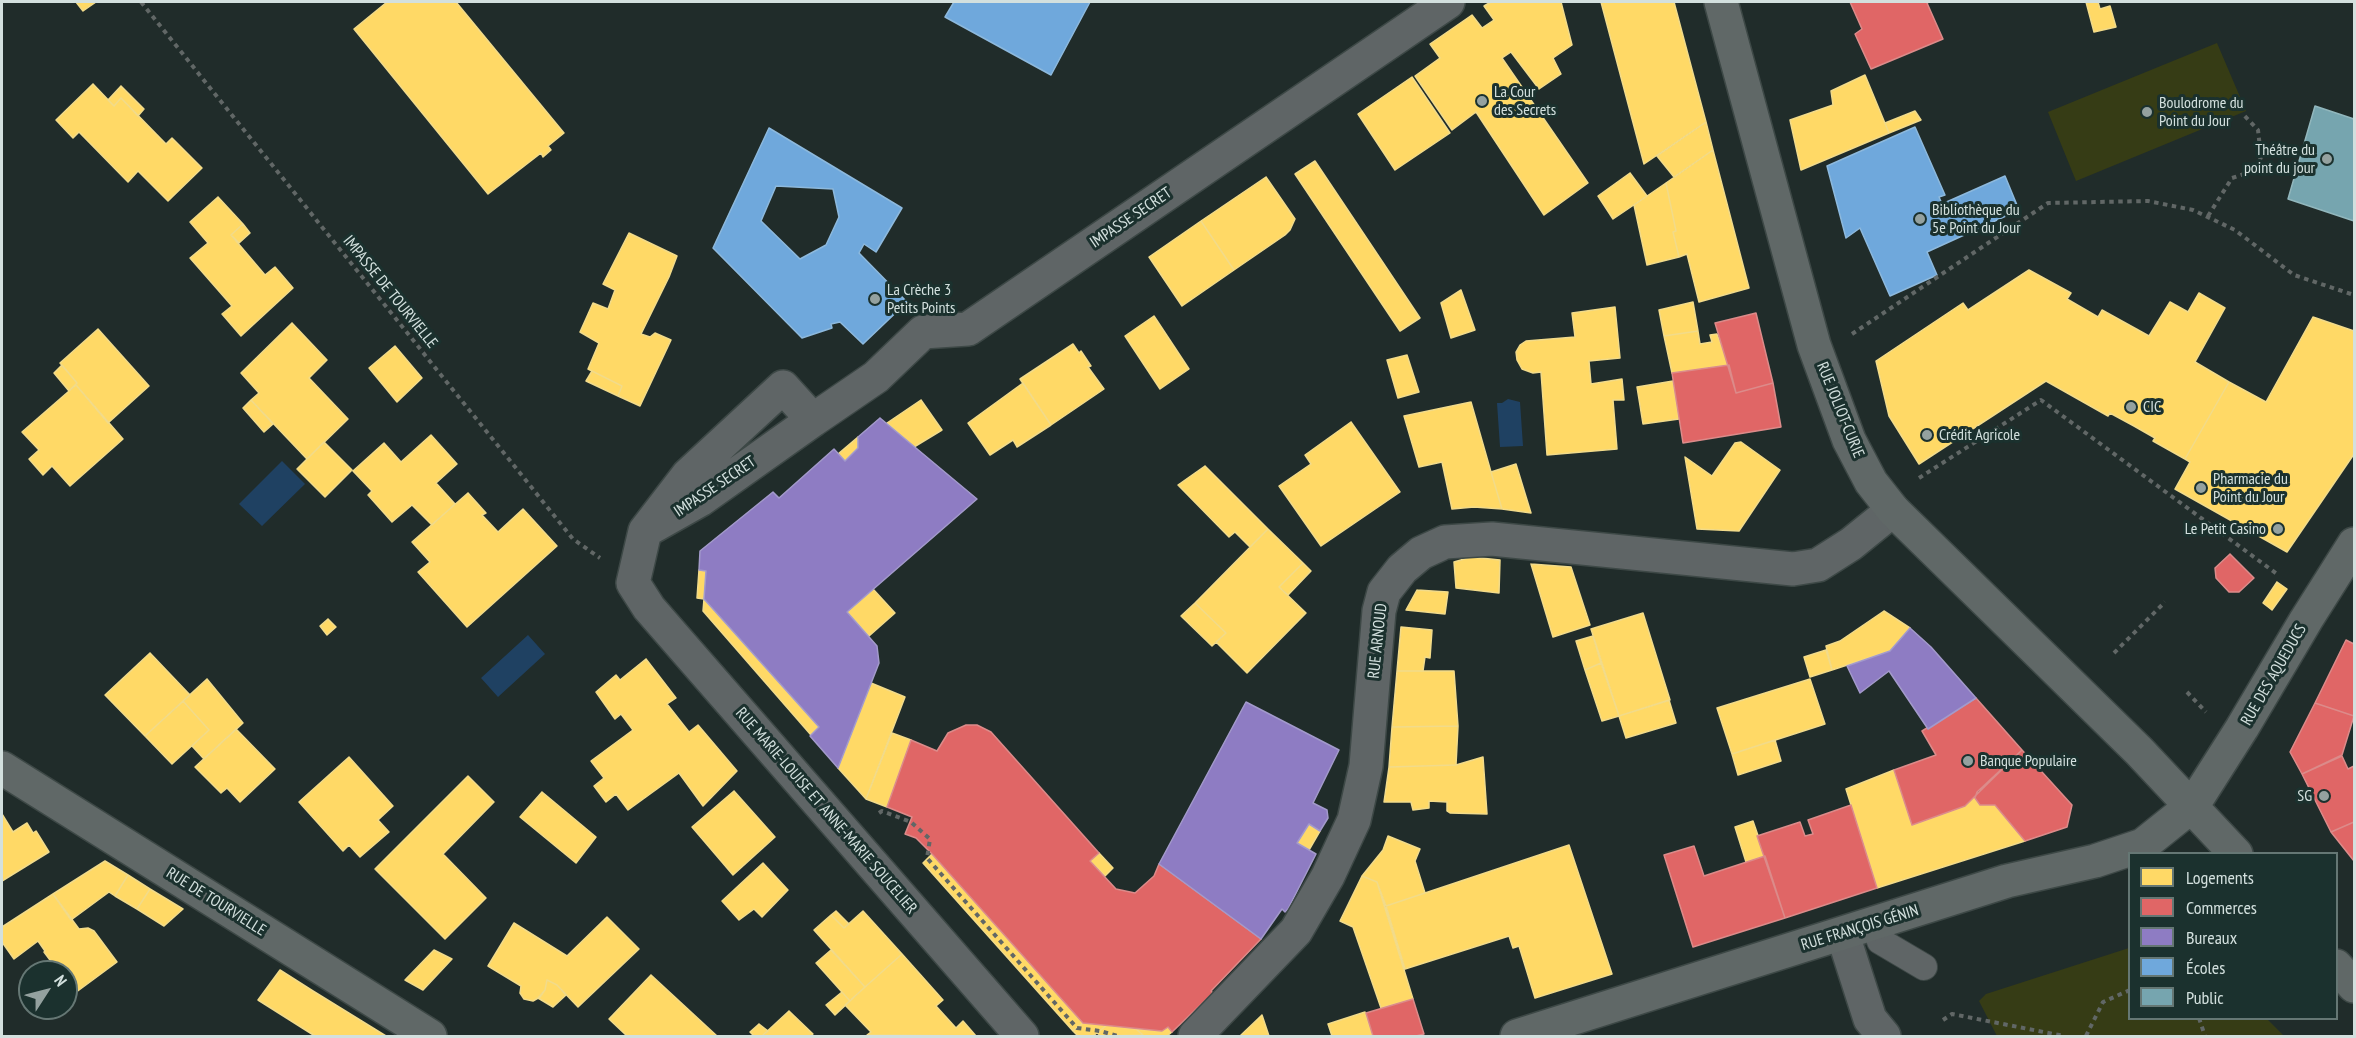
<!DOCTYPE html>
<html>
<head>
<meta charset="utf-8">
<style>
	body { margin:0 }
	#map { position:relative; width:2356px; height:1038px; overflow:hidden; background:#202c2a; font-family:"PT Sans Narrow",sans-serif }
	canvas { display:block }
	.frame { position:absolute; inset:0; border:3px solid #d3e0de; pointer-events:none }
	.legend { position:absolute; left:2128px; top:852px; width:210px; height:168px; box-sizing:border-box; background:#1b312e; border:2px solid #657774; margin:0; padding:8px 10px; list-style:none; font-size:18px; color:#d3e0de }
	.legend li { display:flex; align-items:center; gap:12px; height:30px }
	.legend b { width:30px; border:2px solid #657774 }
	.north { position:absolute; left:18px; top:960px; width:60px; height:60px; box-sizing:border-box; background:#1b312e; border:2px solid #657774; border-radius:50%; rotate:54deg; font-size:16px; font-weight:700; line-height:24px; text-align:center; color:#d3e0de }
	.north::after { content:''; display:block; margin:auto; width:21px; height:27px; background:#94a19f; clip-path:polygon(50% 0,100% 100%,50% 72%,0 100%) }
</style>
</head>
<body>
<div id="map">
<canvas width="2356" height="1038"></canvas>
<div class="frame"></div>
<ul class="legend">
<li><b style="height:16px;background:#ffd966"></b>Logements</li>
<li><b style="height:16px;background:#e06666"></b>Commerces</li>
<li><b style="height:16px;background:#8e7cc3"></b>Bureaux</li>
<li><b style="height:16px;background:#6fa8dc"></b>Écoles</li>
<li><b style="height:16px;background:#76a5af"></b>Public</li>
</ul>
<div class="north">N</div>
</div>
<script>
const c = document.querySelector('canvas').getContext('2d');
c.lineJoin = 'round';
function fill(path, color) { c.fillStyle = color; c.fill(path, 'evenodd'); }
const toPath = rows => new Path2D(rows.map(r => 'M' + r).join(''));
function trace(path, color, width, dash) { c.strokeStyle = color; c.lineWidth = width; c.lineCap = dash ? 'butt' : 'round'; c.setLineDash(dash || []); c.stroke(path); }
function write(font, color, halo, rows, align = 'center') {
  c.font = font + ' "PT Sans Narrow",sans-serif'; c.lineWidth = 6; c.setLineDash([]); c.textBaseline = 'middle'; c.strokeStyle = halo; c.fillStyle = color; for (const [text, x, y, turn = 0] of rows) {
    c.save(); c.translate(x, y); c.rotate((+turn || 0) * Math.PI / 180); c.textAlign = isNaN(turn) ? turn : align; if (halo) c.strokeText(text, 0, 0); c.fillText(text, 0, 0); c.restore();
  }
}
fill(toPath([
	[2217,43,2246,111,2076,181,2048,112],
	[2129,948,2130,1018,2267,1019,2284,1036,1997,1036,1979,1001,1986,994]
]), '#363c15');
fill(toPath([
	[1508,399,1520,402,1523,446,1500,447,1497,403,1502,403],
	[282,461,305,484,262,526,239,504],
	[528,635,545,654,498,697,481,678]
]), '#1f4162');
const homes = toPath([
	[76,2,96,2,83,11,76,2],
	[387,2,456,2,564,133,548,146,551,150,543,157,541,153,488,194,354,29,387,2],
	[1491,2,1561,2,1572,45,1553,58,1561,74,1539,89,1511,52,1502,58,1588,183,1544,215,1476,112,1452,130,1415,76,1440,58,1430,44,1472,15,1482,28,1494,20,1484,6,1491,2],
	[1601,2,1674,2,1706,122,1644,164,1601,2],
	[2086,2,2098,2,2100,9,2110,6,2116,27,2094,32,2086,2],
	[1865,75,1889,133,1801,170,1790,120,1833,105,1831,91,1865,75],
	[1412,77,1450,133,1395,170,1358,114,1412,77],
	[93,84,114,106,121,98,166,144,172,138,202,168,168,201,138,171,128,182,79,132,73,138,56,120,93,84],
	[121,86,144,109,138,116,121,98,114,106,108,100,121,86],
	[1915,111,1921,120,1889,133,1885,123,1915,111],
	[1706,122,1713,150,1674,177,1657,156,1706,122],
	[1713,150,1749,288,1699,302,1687,254,1679,257,1673,232,1676,231,1666,183,1713,150],
	[1315,161,1420,318,1400,331,1295,174,1315,161],
	[1630,173,1647,196,1613,219,1598,196,1630,173],
	[1266,177,1295,219,1290,230,1285,235,1234,270,1201,221,1266,177],
	[1666,183,1676,231,1673,232,1679,257,1647,265,1634,205,1666,183],
	[218,197,243,224,231,235,265,275,275,267,293,288,241,336,222,314,232,306,190,258,208,243,190,222,218,197],
	[1201,221,1234,270,1182,306,1149,257,1201,221],
	[243,224,250,233,239,243,231,235,243,224],
	[629,233,677,256,669,277,641,334,650,337,655,333,671,340,640,406,618,396,622,386,588,369,599,343,580,332,593,303,608,309,615,290,603,284,629,233],
	[2029,270,2071,293,2067,299,2098,317,2102,310,2149,336,2170,302,2188,312,2199,293,2225,308,2195,362,2229,382,2185,459,2153,441,2155,438,2134,426,2110,413,2108,416,2046,381,1919,464,1889,416,1876,361,1963,303,1968,310,2029,270],
	[1461,290,1475,330,1451,338,1441,303,1461,290],
	[1693,302,1698,331,1664,336,1659,310,1693,302],
	[1615,307,1620,358,1589,361,1591,384,1622,379,1624,400,1613,400,1617,449,1547,455,1541,372,1533,373,1522,369,1517,360,1516,352,1520,345,1526,341,1575,337,1572,313,1615,307],
	[1154,316,1189,369,1160,389,1125,336,1154,316],
	[2313,317,2354,331,2354,454,2287,552,2175,489,2190,462,2185,459,2229,382,2266,402,2313,317],
	[292,323,327,360,309,378,348,419,307,459,251,400,259,393,241,373,292,323],
	[98,329,149,386,108,423,76,385,77,383,60,363,98,329],
	[1698,331,1700,344,1712,342,1710,335,1717,334,1729,365,1672,373,1664,336,1698,331],
	[1073,344,1079,353,1081,351,1091,366,1088,367,1104,389,1051,425,1020,379,1073,344],
	[395,346,422,378,397,402,369,368,395,346],
	[1407,355,1419,392,1398,398,1387,360,1407,355],
	[62,365,77,383,69,391,54,373,62,365],
	[592,371,622,386,618,396,586,381,592,371],
	[1673,381,1679,419,1643,424,1637,387,1673,381],
	[1023,383,1051,425,1017,447,1013,440,990,455,968,423,1023,383],
	[76,385,123,439,70,486,52,466,43,475,29,459,39,450,22,432,76,385],
	[251,400,273,424,264,432,243,408,251,400],
	[921,400,942,430,914,447,887,423,921,400],
	[1471,402,1491,472,1502,509,1474,507,1452,509,1442,462,1419,467,1404,416,1471,402],
	[1351,422,1400,492,1321,546,1279,486,1311,464,1305,455,1351,422],
	[431,435,457,464,436,483,455,504,432,525,412,505,392,522,368,495,372,491,353,471,384,443,401,462,431,435],
	[858,437,858,448,845,461,838,454,858,437],
	[324,442,352,470,325,497,297,469,324,442],
	[1741,442,1780,470,1739,531,1697,529,1685,457,1712,476,1735,443,1741,442],
	[1516,464,1531,513,1502,509,1491,472,1516,464],
	[1205,466,1268,529,1250,547,1235,532,1229,537,1178,485,1205,466],
	[468,493,486,513,482,515,498,532,523,509,557,546,467,627,418,572,430,562,412,542,468,493],
	[1268,529,1303,563,1279,587,1306,613,1247,673,1216,642,1226,633,1195,603,1268,529],
	[1471,557,1500,560,1499,593,1456,588,1454,562,1471,557],
	[1303,563,1311,571,1288,595,1279,587,1303,563],
	[1531,564,1571,567,1590,625,1553,637,1531,564],
	[699,570,706,571,704,599,697,598,699,570],
	[2277,582,2287,589,2272,610,2263,603,2277,582],
	[873,589,895,613,869,636,847,612,873,589],
	[1417,590,1448,592,1445,614,1406,610,1417,590],
	[704,599,819,727,811,735,703,611,704,599],
	[1195,603,1226,633,1212,646,1181,616,1195,603],
	[1884,611,1910,628,1890,651,1832,670,1826,646,1840,641,1884,611],
	[1643,613,1670,700,1619,716,1591,629,1643,613],
	[328,619,336,627,327,635,320,626,328,619],
	[1401,627,1432,630,1430,658,1425,657,1423,671,1397,671,1401,627],
	[1593,636,1601,663,1585,670,1576,641,1593,636],
	[1826,650,1832,670,1810,677,1804,657,1826,650],
	[150,653,190,695,145,736,105,695,150,653],
	[646,659,676,698,667,704,689,732,698,725,737,771,703,806,679,773,628,810,616,794,606,802,594,786,604,778,591,761,633,730,621,714,615,719,596,692,616,675,620,680,646,659],
	[1601,663,1619,716,1602,721,1585,670,1601,663],
	[1397,671,1454,671,1458,726,1392,727,1397,671],
	[207,679,243,723,204,759,192,746,209,730,183,701,207,679],
	[1810,679,1825,724,1732,754,1717,708,1810,679],
	[871,683,905,697,866,799,838,768,871,683],
	[1669,700,1676,723,1626,738,1619,716,1669,700],
	[183,701,209,730,172,764,145,736,183,701],
	[1458,726,1456,765,1389,767,1392,727,1458,726],
	[236,729,275,769,240,802,227,788,221,793,195,767,236,729],
	[892,733,911,740,887,807,866,799,892,733],
	[1775,740,1781,761,1738,775,1732,754,1775,740],
	[349,757,393,806,378,820,389,832,360,857,349,845,343,851,299,802,349,757],
	[1483,757,1487,814,1450,813,1447,811,1447,802,1429,801,1429,808,1413,810,1411,802,1384,802,1389,767,1456,765,1483,757],
	[1894,770,1912,825,1965,806,1977,792,1975,798,1979,804,1995,805,2025,841,1877,888,1846,789,1894,770],
	[468,776,494,802,443,854,486,898,445,939,375,869,468,776],
	[734,791,775,837,733,875,692,827,734,791],
	[542,792,596,837,576,863,520,817,542,792],
	[2,814,13,832,27,823,33,833,36,831,49,852,2,881,2,814],
	[1753,821,1765,856,1746,862,1735,827,1753,821],
	[1309,824,1320,831,1309,850,1297,843,1309,824],
	[1388,836,1420,849,1415,861,1425,893,1386,906,1377,882,1362,876,1383,850,1388,836],
	[1569,845,1612,974,1535,998,1519,946,1513,948,1509,936,1405,969,1386,906,1569,845],
	[1099,853,1113,868,1105,876,1090,861,1099,853],
	[932,854,1083,1023,1073,1031,923,863,932,854],
	[105,861,128,875,115,896,109,892,71,920,53,894,105,861],
	[763,863,788,890,762,917,754,909,739,920,722,901,763,863],
	[128,875,150,889,137,909,115,896,128,875],
	[1362,876,1377,882,1413,999,1381,1008,1353,927,1340,921,1362,876],
	[150,889,183,909,164,926,137,909,150,889],
	[53,894,79,929,88,928,94,931,117,962,75,993,66,981,66,972,59,972,44,952,45,951,38,941,14,959,2,942,2,927,53,894],
	[836,911,849,924,844,928,831,915,836,911],
	[863,911,902,954,865,987,814,930,831,915,844,928,863,911],
	[607,917,639,949,578,1007,557,985,547,980,545,990,540,997,533,1001,524,999,520,993,521,986,488,966,514,923,567,956,607,917],
	[434,950,452,959,423,990,405,980,434,950],
	[831,950,865,987,850,1001,816,963,831,950],
	[902,954,943,1000,936,1006,956,1028,963,1021,976,1036,867,1035,871,1032,845,1005,902,954],
	[280,970,313,991,386,1036,315,1036,258,1000,280,970],
	[651,975,717,1036,627,1036,609,1019,651,975],
	[547,980,557,985,566,995,553,1007,538,998,545,990,547,980],
	[842,992,850,1001,835,1015,826,1005,842,992],
	[789,1011,813,1034,810,1036,762,1036,789,1011],
	[1365,1012,1373,1036,1332,1036,1328,1024,1365,1012],
	[1262,1015,1269,1036,1240,1036,1262,1015],
	[1083,1023,1107,1025,1093,1036,1078,1036,1073,1031,1083,1023],
	[759,1024,768,1031,762,1036,754,1036,750,1032,759,1024],
	[1107,1025,1136,1029,1143,1035,1101,1036,1097,1033,1107,1025],
	[1168,1027,1172,1032,1167,1036,1144,1036,1136,1029,1162,1031,1168,1027]
]);
fill(homes, '#ffd966');
trace(homes, '#f2db8a', 1.5);
const shops = toPath([
	[1850,2,1929,2,1927,3,1943,39,1871,69,1855,34,1862,29,1850,2],
	[1756,313,1773,383,1736,393,1715,323,1756,313],
	[1729,365,1736,393,1773,383,1781,427,1683,443,1672,373,1729,365],
	[2230,554,2254,578,2239,592,2229,592,2216,578,2215,568,2230,554],
	[2346,640,2354,644,2354,716,2315,703,2346,640],
	[1976,698,2022,750,1965,806,1912,825,1894,770,1936,755,1922,731,1976,698],
	[2315,703,2354,716,2342,755,2302,774,2290,752,2315,703],
	[966,725,977,725,991,732,1099,853,1090,861,1116,889,1135,893,1154,876,1159,864,1261,939,1211,991,1213,993,1172,1032,1168,1027,1162,1031,1083,1023,932,854,916,838,905,834,912,817,887,807,911,740,937,751,948,733,966,725],
	[2022,750,2072,805,2067,827,2025,841,1995,805,1980,805,1975,798,1977,792,2022,750],
	[2342,756,2348,769,2354,766,2354,822,2331,832,2302,774,2342,756],
	[1851,805,1877,888,1785,918,1757,836,1800,822,1805,836,1813,834,1808,820,1851,805],
	[2354,822,2354,861,2331,832,2354,822],
	[1694,846,1704,876,1765,856,1785,918,1693,947,1664,855,1694,846],
	[1413,999,1424,1034,1416,1036,1373,1036,1366,1013,1413,999]
]);
fill(shops, '#e06666');
trace(shops, '#dc8b8a', 1.5);
const offices = toPath([
	[880,418,977,499,847,612,877,646,879,663,838,768,810,736,819,727,704,599,706,571,699,570,700,551,773,492,779,498,834,449,845,461,858,448,858,437,880,418],
	[1910,628,1931,647,1976,698,1928,729,1889,671,1860,693,1847,666,1890,651,1910,628],
	[1246,702,1339,750,1313,803,1327,810,1328,818,1320,831,1309,824,1297,843,1316,854,1288,909,1285,912,1282,909,1261,939,1159,864,1246,702]
]);
fill(offices, '#8e7cc3');
trace(offices, '#a39acb', 1.5);
const schools = toPath([
	[954,2,1090,2,1051,75,945,17,954,2],
	[1915,127,1945,195,1939,197,1942,204,2005,176,2019,210,1927,252,1937,275,1890,296,1860,228,1846,238,1827,166,1915,127],
	[769,128,902,208,876,252,864,244,859,253,907,302,863,344,840,322,831,324,832,328,802,338,713,248,769,128],
	[776,186,833,189,839,217,826,245,800,259,761,221,776,186]
]);
fill(schools, '#6fa8dc');
trace(schools, '#8db9dd', 1.5);
const public = toPath([
	[2315,106,2354,119,2354,221,2288,199,2315,106]
]);
fill(public, '#76a5af');
trace(public, '#92b7bd', 1.5);
const lane = toPath([
	[1875,925,1880,941,1924,967]
]);
const street = toPath([
	[813,420,876,377,923,332,968,329,1448,2],
	[645,531,700,500,813,420,783,387,688,475,645,531,633,583,649,608,1022,1036],
	[1843,935,1870,1019,1884,1036],
	[1195,1036,1296,931,1328,876,1354,820,1366,766,1379,611,1384,592,1402,569,1421,553,1445,542,1492,539,1793,569,1818,565,1851,544,1893,510]
]);
const secondary = toPath([
	[1721,2,1814,345,1849,440,1871,482,1893,510,2139,751,2236,854],
	[2,768,430,1036],
	[2336,966,2354,986],
	[1517,1036,2007,881,2095,861,2143,845,2193,805,2242,728,2306,620,2354,544]
]);
trace(lane, '#3d4846', 28);
trace(street, '#3d4846', 36);
trace(secondary, '#3d4846', 36);
trace(toPath([
	[141,2,573,539,600,558],
	[2208,216,2232,178,2256,170,2261,157,2258,130,2242,113],
	[1852,334,2048,203,2148,201,2193,210,2235,230,2294,275,2354,295],
	[1919,478,2041,400,2277,574],
	[2114,653,2165,602],
	[2187,692,2206,712],
	[879,813,882,811,911,822,930,839,927,858,1077,1028,1100,1031,1118,1036],
	[2199,1018,2205,1036],
	[1943,1020,1952,1014,2064,1036],
	[2086,1036,2103,1002,2130,990]
]), '#616766', 4, [4.5, 4.5]);
trace(lane, '#5f6566', 26);
trace(street, '#5f6566', 33);
trace(secondary, '#606867', 33);
for (const [x, y, r, color] of [
	[1482,101,6,"#94a19f"],
	[2147,112,6,"#94a19f"],
	[2327,159,6,"#94a19f"],
	[1920,219,6,"#94a19f"],
	[875,299,6,"#94a19f"],
	[2131,407,6,"#94a19f"],
	[1927,435,6,"#94a19f"],
	[2201,488,6,"#94a19f"],
	[2278,529,6,"#94a19f"],
	[1968,761,6,"#94a19f"],
	[2324,796,6,"#94a19f"]
]) { const dot = new Path2D(); dot.arc(x, y, r, 0, 2 * Math.PI); c.fillStyle = color; c.fill(dot); trace(dot, '#1b312e', 2); }
write('16px', '#d3e0de', '#1b312e', [
	["La Cour",1494,92],
	["des Secrets",1494,110],
	["Boulodrome du",2159,103],
	["Point du Jour",2159,121],
	["Théâtre du",2315,150,"right"],
	["point du jour",2315,168,"right"],
	["Bibliothèque du",1932,210],
	["5e Point du Jour",1932,228],
	["La Crèche 3",887,290],
	["Petits Points",887,308],
	["CIC",2143,407],
	["Crédit Agricole",1939,435],
	["Pharmacie du",2213,479],
	["Point du Jour",2213,497],
	["Le Petit Casino",2266,529,"right"],
	["Banque Populaire",1980,761],
	["SG",2312,796,"right"]
], 'left');
write('16px', '#d3e0de', '#1b312e', [
	["IMPASSE SECRET",1131,218,-34],
	["IMPASSE DE TOURVIELLE",390,292,51],
	["RUE JOLIOT-CURIE",1840,410,68],
	["IMPASSE SECRET",715,487,-34],
	["RUE ARNOUD",1378,641,-84],
	["RUE DES AQUEDUCS",2274,675,-60],
	["RUE MARIE-LOUISE ET ANNE-MARIE SOUCELIER",826,811,49],
	["RUE DE TOURVIELLE",216,902,32],
	["RUE FRANÇOIS GÉNIN",1860,928,-17]
]);
</script>
</body>
</html>
